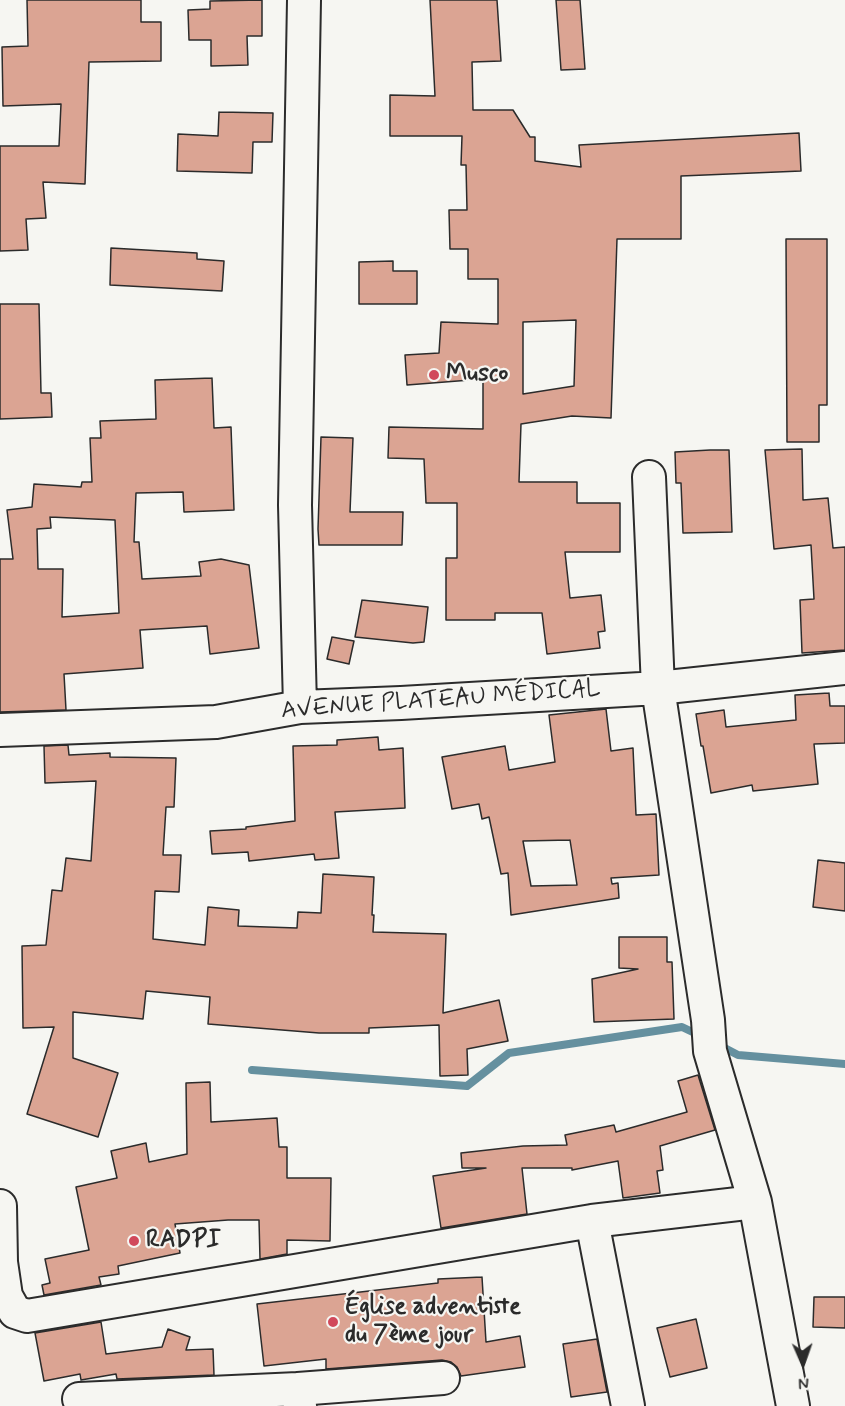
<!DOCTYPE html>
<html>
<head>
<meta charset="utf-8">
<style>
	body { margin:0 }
	#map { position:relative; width:845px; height:1406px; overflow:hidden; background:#f6f6f2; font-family:Mynerve,sans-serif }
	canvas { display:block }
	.north { position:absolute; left:773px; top:1334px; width:60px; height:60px; -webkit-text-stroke:4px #f6f6f2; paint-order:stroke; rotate:178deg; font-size:16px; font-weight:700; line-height:24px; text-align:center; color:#2b2b2b }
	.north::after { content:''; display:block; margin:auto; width:21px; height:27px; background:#2b2b2b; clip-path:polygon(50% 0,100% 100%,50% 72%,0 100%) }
</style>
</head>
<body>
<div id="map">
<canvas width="845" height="1406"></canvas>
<div class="north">N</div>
</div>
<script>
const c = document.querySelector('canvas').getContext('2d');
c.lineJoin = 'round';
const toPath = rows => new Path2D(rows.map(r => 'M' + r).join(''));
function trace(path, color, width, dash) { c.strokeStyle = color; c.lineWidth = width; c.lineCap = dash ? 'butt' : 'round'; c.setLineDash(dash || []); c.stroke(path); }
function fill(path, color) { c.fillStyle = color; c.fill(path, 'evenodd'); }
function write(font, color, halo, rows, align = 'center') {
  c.font = font + ' Mynerve,sans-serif'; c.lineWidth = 4.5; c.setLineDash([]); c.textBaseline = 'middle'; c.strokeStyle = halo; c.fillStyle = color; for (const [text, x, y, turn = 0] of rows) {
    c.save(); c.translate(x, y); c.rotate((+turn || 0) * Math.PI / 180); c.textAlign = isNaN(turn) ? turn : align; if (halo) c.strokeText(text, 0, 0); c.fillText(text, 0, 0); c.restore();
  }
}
trace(toPath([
	[717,1044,738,1055,845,1064],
	[252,1070,467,1086,509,1053,682,1027,703,1037]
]), '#65909f', 8);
const building = toPath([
	[27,0,141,0,141,22,161,22,161,61,89,62,85,184,43,182,46,218,26,219,28,250,0,251,0,146,59,146,61,104,3,106,2,47,28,46,27,0],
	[262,0,262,36,247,36,248,65,211,66,211,40,189,40,188,10,210,9,210,1,262,0],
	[430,0,497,0,501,61,472,62,473,110,513,110,530,137,535,137,535,161,581,167,579,145,799,133,801,171,681,176,681,239,617,239,611,418,572,416,521,424,519,482,577,482,577,503,620,503,620,552,565,552,570,598,601,595,605,631,598,632,600,648,547,654,542,613,495,613,495,620,446,620,446,558,457,558,457,503,426,503,424,459,388,458,389,427,483,429,483,379,407,385,405,355,439,353,441,322,498,324,498,279,468,279,468,249,450,249,449,210,467,210,466,165,461,165,462,136,390,136,390,95,435,96,430,0],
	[576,320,574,386,523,394,523,322,576,320],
	[556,0,580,0,585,69,561,70,556,0],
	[219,112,273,113,272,142,253,142,252,173,177,171,178,134,218,136,219,112],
	[786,239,827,239,827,405,819,405,819,442,787,442,786,239],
	[111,248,197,253,197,259,224,261,222,291,110,285,111,248],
	[393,261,393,271,417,271,417,304,359,304,359,262,393,261],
	[0,304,39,304,41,393,51,393,52,417,0,419,0,304],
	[212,378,214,428,231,427,234,510,184,512,183,492,136,493,134,542,139,542,142,579,201,576,199,562,221,559,249,565,259,648,210,654,207,626,140,630,143,668,64,674,66,710,0,712,0,559,13,559,7,510,32,507,34,484,81,487,82,482,92,482,90,438,101,438,100,421,156,419,155,380,212,378],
	[50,517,115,520,119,613,62,617,63,569,38,569,37,529,51,528,50,517],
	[321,437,353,438,350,512,403,512,402,545,319,545,318,529,321,437],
	[802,449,803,500,828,498,833,548,845,547,845,650,802,653,800,600,814,599,811,545,774,549,765,450,802,449],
	[710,450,729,450,732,532,683,533,681,483,676,483,675,452,710,450],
	[362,600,428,607,424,642,413,643,355,637,362,600],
	[332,637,354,641,349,664,327,659,332,637],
	[829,693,830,706,845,706,845,743,814,744,818,784,753,791,752,785,711,793,703,746,701,746,696,714,724,710,726,727,796,720,795,695,829,693],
	[606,709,611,751,633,748,636,815,656,814,659,875,611,878,612,884,618,883,619,898,511,915,508,873,501,874,489,817,482,819,479,804,452,809,442,757,505,746,509,770,555,762,549,715,606,709],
	[570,840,577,885,531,886,523,841,570,840],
	[378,737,379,750,403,748,405,808,335,812,339,858,315,860,314,854,249,861,248,852,212,854,210,831,246,829,246,827,295,821,293,746,337,745,337,740,378,737],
	[68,745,69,755,110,753,110,757,176,758,174,807,166,807,163,855,181,855,179,892,155,891,153,939,205,945,208,907,239,910,238,926,297,928,298,912,321,913,323,874,374,877,372,915,374,915,373,932,446,934,443,1013,499,1000,508,1041,467,1049,468,1075,440,1076,439,1025,369,1028,369,1033,319,1033,208,1024,210,997,146,991,143,1019,73,1012,73,1058,118,1073,98,1137,27,1114,54,1027,23,1028,22,946,46,945,52,890,62,891,66,858,91,861,96,781,45,783,44,746,68,745],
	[818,860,845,863,845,911,813,907,818,860],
	[619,937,667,937,667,962,672,962,674,1019,594,1022,592,979,638,969,619,968,619,937],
	[698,1075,715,1130,660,1146,663,1170,657,1171,660,1193,623,1198,618,1161,572,1170,572,1168,522,1168,527,1214,441,1228,433,1176,486,1168,462,1168,461,1153,523,1146,567,1145,565,1135,614,1125,616,1132,687,1112,678,1081,698,1075],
	[210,1082,211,1122,277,1118,279,1147,287,1147,287,1178,331,1178,330,1241,287,1240,287,1254,260,1259,259,1220,228,1220,175,1224,180,1253,118,1266,119,1274,99,1277,101,1285,44,1295,42,1285,50,1283,45,1259,89,1250,76,1187,117,1178,111,1151,146,1143,149,1162,187,1154,186,1083,210,1082],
	[482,1277,486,1342,520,1336,525,1367,461,1376,457,1367,451,1362,442,1360,326,1369,326,1359,264,1366,257,1304,438,1283,438,1279,482,1277],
	[814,1297,845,1297,845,1328,813,1327,814,1297],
	[696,1319,707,1368,670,1377,657,1328,696,1319],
	[101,1322,106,1354,162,1347,168,1329,190,1337,186,1350,213,1349,214,1375,117,1379,116,1374,81,1380,80,1374,44,1381,35,1333,101,1322],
	[597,1339,607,1392,571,1397,563,1344,597,1339]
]);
fill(building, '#dba493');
trace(building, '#2b2b2b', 1.5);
const street = toPath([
	[649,477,658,688,708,1020,710,1051,755,1202,793,1406],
	[300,707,295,505,304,0],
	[0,730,216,722,300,707,401,703,658,688,845,668],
	[0,1206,1,1262,6,1296,15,1312,27,1316,592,1221,755,1202],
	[592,1221,628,1406],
	[298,1389,443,1378],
	[79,1399,298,1389,300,1406]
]);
trace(street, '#2b2b2b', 36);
trace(street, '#f6f6f2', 32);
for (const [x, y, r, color] of [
	[434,375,6,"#d1495b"],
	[134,1241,6,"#d1495b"],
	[333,1322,6,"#d1495b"]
]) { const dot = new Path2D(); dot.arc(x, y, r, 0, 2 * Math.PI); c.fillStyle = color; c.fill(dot); trace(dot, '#f6f6f2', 2); }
write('bold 24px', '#2b2b2b', '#f6f6f2', [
	["Musco",446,375],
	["RADPI",146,1241],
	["Église adventiste",345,1308],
	["du 7ème jour",345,1336]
], 'left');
write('24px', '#2b2b2b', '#f6f6f2', [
	["AVENUE PLATEAU MÉDICAL",441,701,-4]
]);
</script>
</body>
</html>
